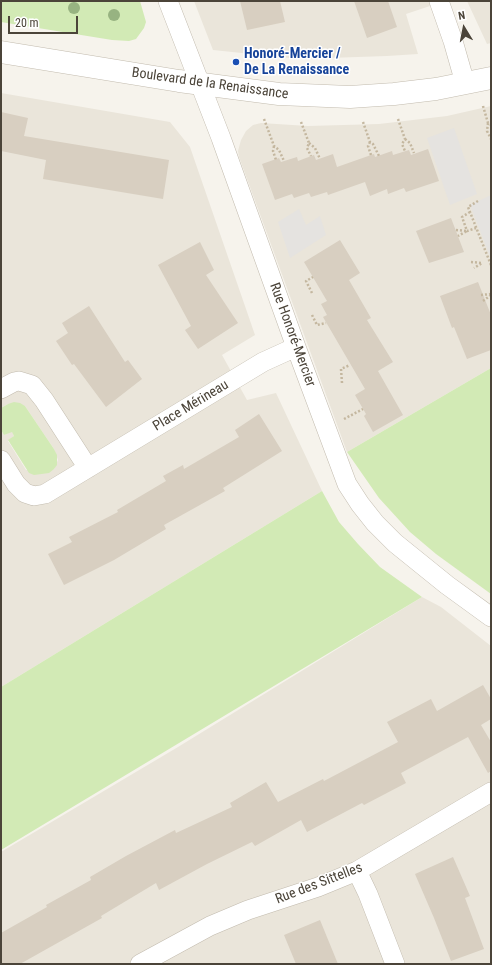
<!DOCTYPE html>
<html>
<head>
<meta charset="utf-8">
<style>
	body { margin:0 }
	#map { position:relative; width:492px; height:965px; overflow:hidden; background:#f6f3ec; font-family:"Roboto Condensed",sans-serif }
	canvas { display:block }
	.frame { position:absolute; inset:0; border:2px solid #4b4439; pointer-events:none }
	.north { position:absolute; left:444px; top:8px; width:40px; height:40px; -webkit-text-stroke:3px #fff; paint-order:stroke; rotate:350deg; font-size:11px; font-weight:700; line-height:16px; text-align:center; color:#4b4439 }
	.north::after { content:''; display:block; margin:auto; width:14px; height:18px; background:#4b4439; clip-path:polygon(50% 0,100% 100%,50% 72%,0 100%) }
	.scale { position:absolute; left:8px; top:16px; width:70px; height:18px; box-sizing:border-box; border:2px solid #4b4439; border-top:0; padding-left:5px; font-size:12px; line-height:14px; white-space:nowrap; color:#4b4439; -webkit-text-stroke:3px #fff; paint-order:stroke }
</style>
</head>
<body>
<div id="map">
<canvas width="492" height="965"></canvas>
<div class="frame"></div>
<div class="north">N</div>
<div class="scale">20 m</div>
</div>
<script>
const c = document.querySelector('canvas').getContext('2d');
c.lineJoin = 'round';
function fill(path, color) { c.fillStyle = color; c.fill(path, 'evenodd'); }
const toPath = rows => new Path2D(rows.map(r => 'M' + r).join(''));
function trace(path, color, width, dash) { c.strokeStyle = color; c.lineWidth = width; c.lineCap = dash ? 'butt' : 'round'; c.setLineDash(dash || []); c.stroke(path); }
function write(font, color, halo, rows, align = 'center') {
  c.font = font + ' "Roboto Condensed",sans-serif'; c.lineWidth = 3; c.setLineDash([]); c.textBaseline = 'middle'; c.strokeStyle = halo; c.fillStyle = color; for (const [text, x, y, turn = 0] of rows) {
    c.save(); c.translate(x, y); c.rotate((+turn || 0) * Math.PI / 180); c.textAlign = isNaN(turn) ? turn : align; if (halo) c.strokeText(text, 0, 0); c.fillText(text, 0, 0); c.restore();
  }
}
fill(toPath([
	[194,1,445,1,406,14,418,54,387,56,299,59,213,50],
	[467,1,491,1,491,43,487,44],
	[1,93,170,122,190,147,255,335,222,355,247,400,276,393,322,491,1,687,1,430,4,435,12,431,14,436,8,441,26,470,54,469,58,460,54,449,25,406,8,404,1,408],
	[491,106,491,368,347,452,239,157,238,151,241,140,246,131,253,125,261,123,308,126,379,124,447,116],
	[422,597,441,607,491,646,491,964,1,964,1,852,178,747]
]), '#eae5da');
fill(toPath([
	[1,1,140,1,146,22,144,28,136,39,129,41,112,40,1,22],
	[491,368,491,594,436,554,410,532,379,498,347,452],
	[14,402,20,403,25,406,54,449,57,455,57,465,54,469,49,473,34,475,29,473,8,440,14,436,12,432,4,435,1,430,1,408,8,404],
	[322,491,339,522,358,544,380,567,422,597,1,850,1,687]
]), '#d2eab5');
fill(toPath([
	[454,128,477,194,450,205,427,138],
	[491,195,491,259,470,205],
	[299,209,306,225,320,216,326,235,290,258,278,222]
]), '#e5e3e0');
fill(toPath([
	[240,1,280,1,285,22,247,30],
	[354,1,388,1,397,27,367,38],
	[1,112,28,118,24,136,169,160,163,199,43,179,46,160,1,151],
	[428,149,439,181,406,192,404,188,388,194,387,189,370,196,365,182,328,195,327,192,311,197,309,193,294,198,292,194,275,200,262,164,279,158,281,162,297,157,298,161,314,155,316,160,333,154,337,167,374,154,375,157,392,151,393,155,409,150,411,155],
	[451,218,464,252,429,263,416,231],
	[340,240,360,273,349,280,371,318,367,320,393,362,378,371,403,415,373,432,364,416,366,414,355,395,365,389,323,317,327,315,321,304,327,301,304,262],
	[200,242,214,270,206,275,238,323,198,349,185,330,191,326,158,265],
	[478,282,491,315,491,350,467,359,454,327,452,328,440,296],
	[89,306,125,362,128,360,142,379,106,407,74,364,72,365,56,341,68,333,62,323],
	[259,414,282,451,223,488,225,491,164,525,166,529,114,560,64,585,48,554,72,542,69,537,118,512,117,510,166,481,163,476,183,465,184,469,239,437,235,430],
	[483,685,491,699,491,719,481,725,491,742,491,771,488,773,468,737,401,773,406,783,364,805,362,803,307,832,301,820,255,846,252,842,207,864,159,890,156,883,101,916,102,918,20,964,1,964,1,933,47,907,46,905,91,880,90,877,126,856,175,830,176,833,232,807,230,803,266,782,278,802,323,779,324,781,398,742,387,722,431,699,437,711],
	[453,857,470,896,465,898,484,949,451,961,434,918,415,874],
	[320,920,338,964,296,964,284,935]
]), '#d8cfc1');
const minor = toPath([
	[168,1,221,138,296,347,347,484,360,504,375,523,395,543,447,585,491,617],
	[439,1,453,41,465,83],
	[1,389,14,382,19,381,32,385,44,400,88,468],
	[1,460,16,484,25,493,34,496,45,494,263,362,296,347],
	[357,871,368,894,395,964],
	[140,964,210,926,248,910,318,887,357,871,491,792]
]);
const tertiary = toPath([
	[1,52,179,81,279,94,350,97,394,94,436,89,491,78]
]);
trace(minor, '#c2bbae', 20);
trace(tertiary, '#c2bbae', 23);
trace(toPath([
	[483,106,488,123,491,125],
	[264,119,274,146,279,150,284,161],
	[398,119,405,139,402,144,405,151],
	[301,122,309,143,307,148,311,156],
	[363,122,370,142,373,144,379,156],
	[488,123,487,131,491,139],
	[405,139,410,143,414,153],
	[370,142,368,146,371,155],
	[309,143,315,148,320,159],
	[274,146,273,151,276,160],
	[478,201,468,207,491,265],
	[470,212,462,217,467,231,476,228],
	[456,230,467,231,458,236],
	[471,262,482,263,474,268],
	[312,293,306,281,313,277],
	[481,295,491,294],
	[483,301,491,295],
	[312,315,317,325,326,323],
	[342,383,341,369,350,365],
	[344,419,363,409]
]), '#c4b79f', 2.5, [2, 2]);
trace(minor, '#fff', 19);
trace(tertiary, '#fff', 22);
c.fillStyle = '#97b381';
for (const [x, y] of [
	[74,8],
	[114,15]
]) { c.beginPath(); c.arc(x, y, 6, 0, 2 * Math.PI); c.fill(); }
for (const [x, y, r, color] of [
	[236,62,4,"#1a4fb4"]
]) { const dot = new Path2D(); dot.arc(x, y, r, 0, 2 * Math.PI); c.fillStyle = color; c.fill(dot); trace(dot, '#fff', 1.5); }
write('bold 14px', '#164399', '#fff', [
	["Honoré-Mercier /",244,54],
	["De La Renaissance",244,70]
], 'left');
write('14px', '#4b4439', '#fff', [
	["Boulevard de la Renaissance",210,84,8],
	["Rue Honoré-Mercier",292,335,70],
	["Place Mérineau",191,406,-31],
	["Rue des Sittelles",319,884,-21]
]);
</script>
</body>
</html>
